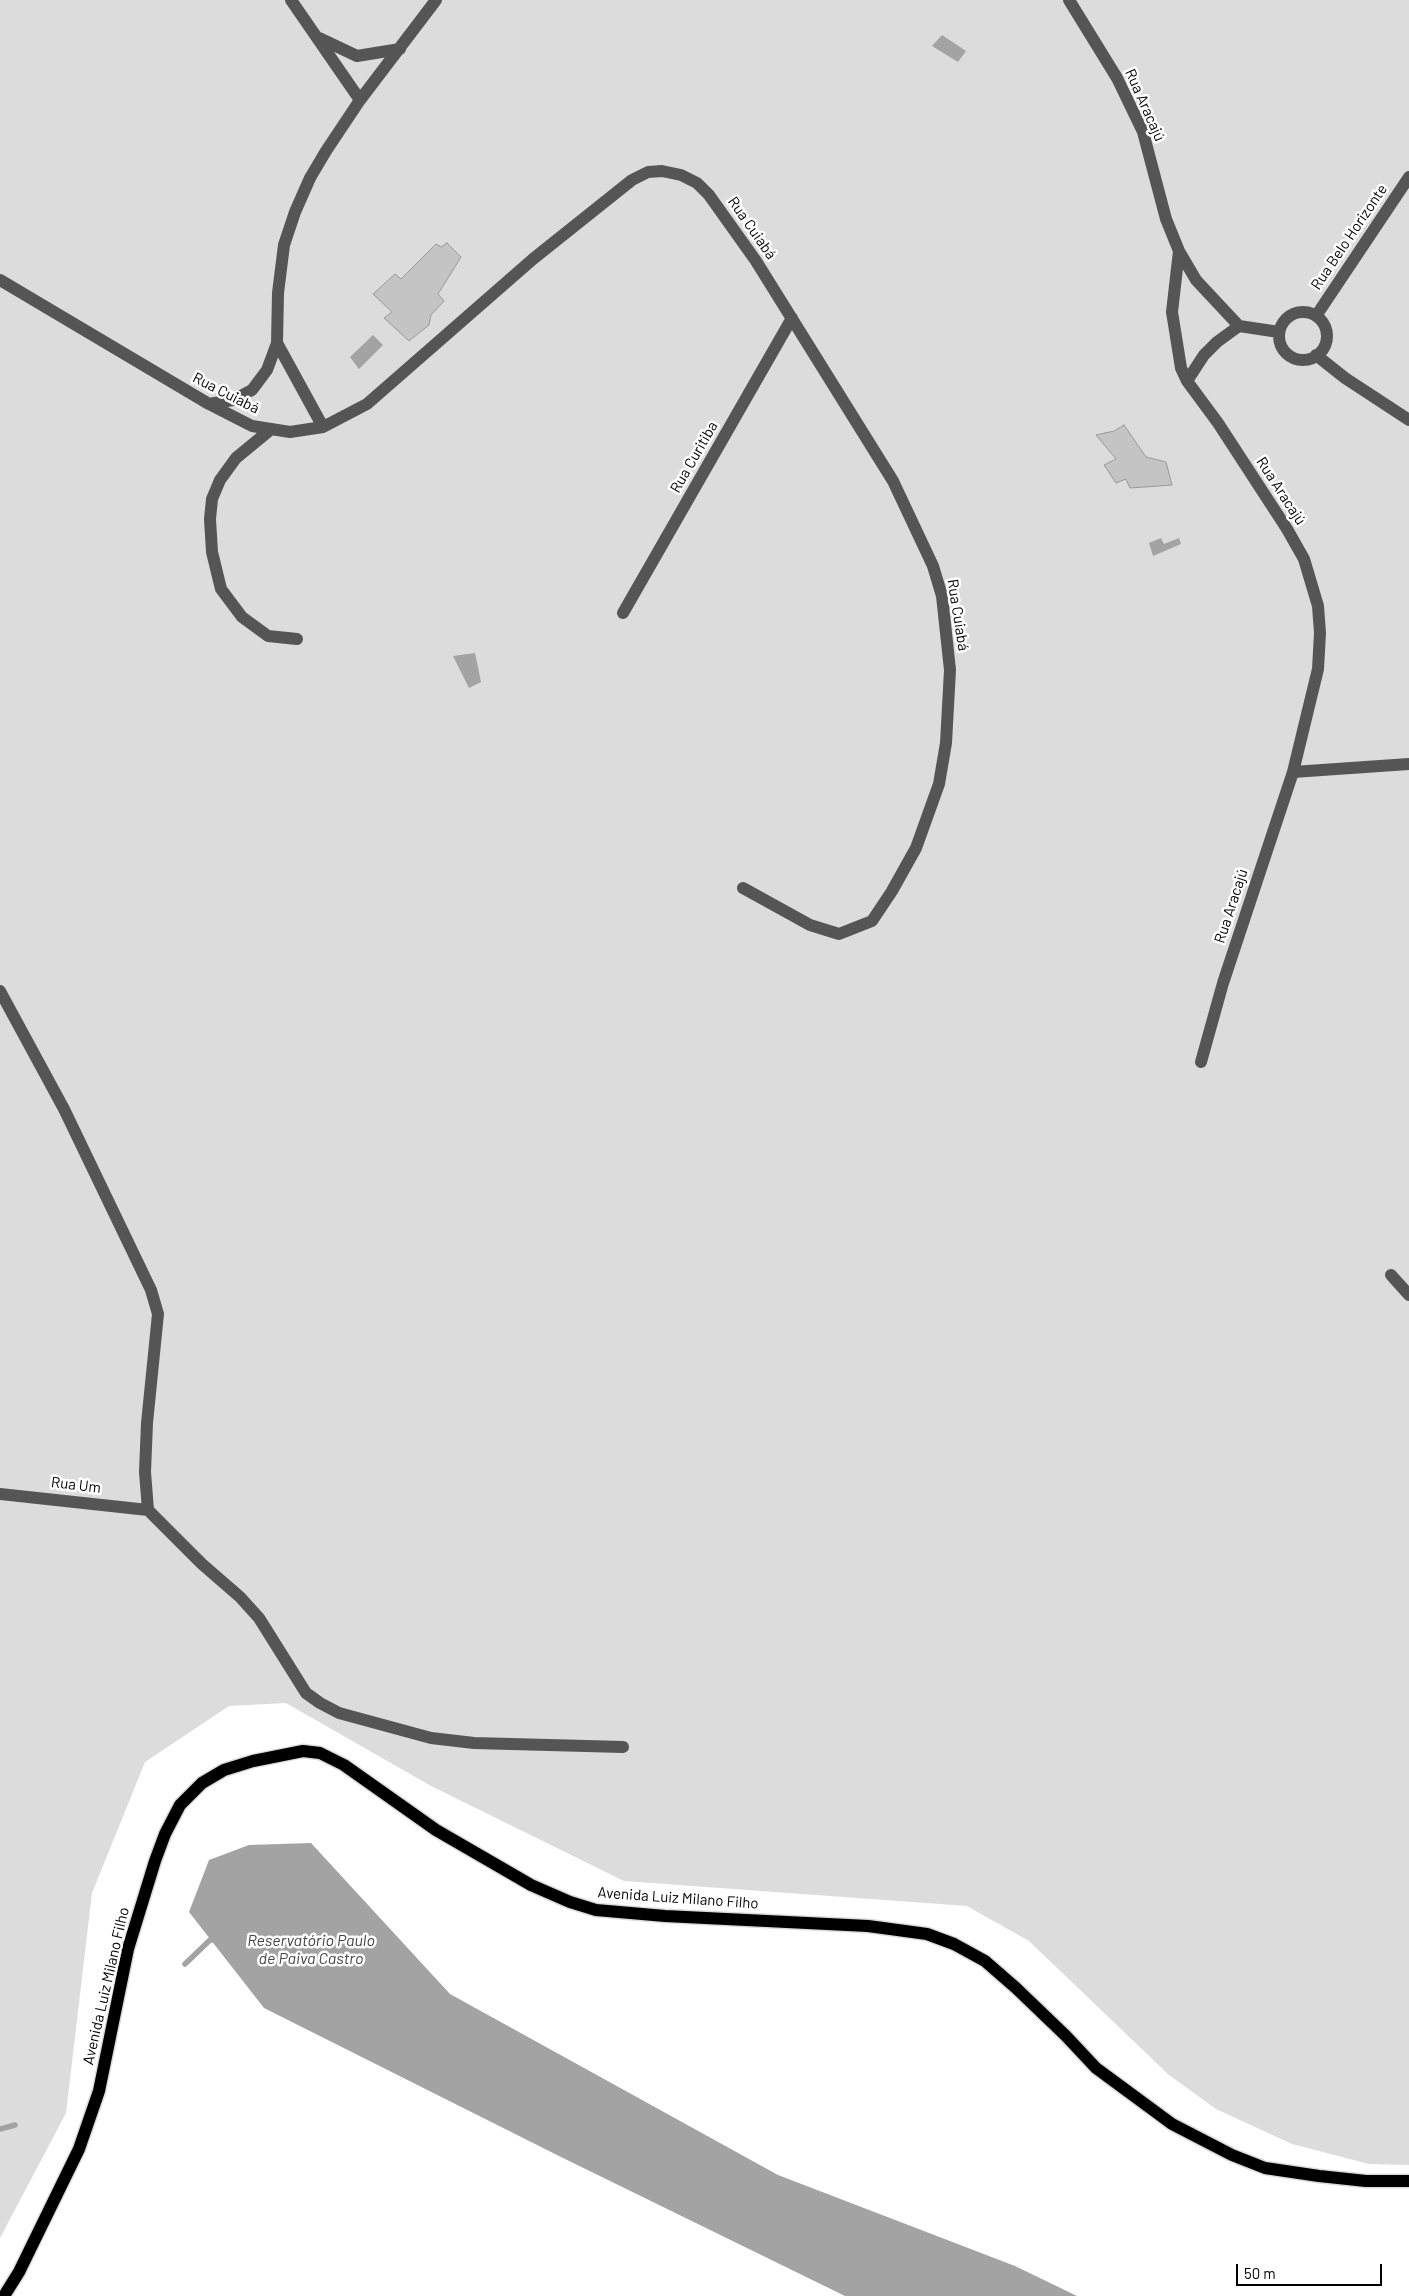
<!DOCTYPE html>
<html>
<head>
<meta charset="utf-8">
<style>
	body { margin:0 }
	#map { position:relative; width:1409px; height:2296px; overflow:hidden; background:#fff; font-family:Barlow,sans-serif }
	canvas { display:block }
	.scale { position:absolute; left:1236px; top:2264px; width:146px; height:22px; box-sizing:border-box; border:2px solid #000; border-top:0; padding-left:6px; font-size:15px; line-height:18px; white-space:nowrap; color:#000; -webkit-text-stroke:4px #fff; paint-order:stroke }
</style>
</head>
<body>
<div id="map">
<canvas width="1409" height="2296"></canvas>
<div class="scale">50 m</div>
</div>
<script>
const c = document.querySelector('canvas').getContext('2d');
c.lineJoin = 'round';
function fill(path, color) { c.fillStyle = color; c.fill(path, 'evenodd'); }
const toPath = rows => new Path2D(rows.map(r => 'M' + r).join(''));
function trace(path, color, width, dash) { c.strokeStyle = color; c.lineWidth = width; c.lineCap = dash ? 'butt' : 'round'; c.setLineDash(dash || []); c.stroke(path); }
function write(font, color, halo, rows, align = 'center') {
  c.font = font + ' Barlow,sans-serif'; c.lineWidth = 5; c.setLineDash([]); c.textBaseline = 'middle'; c.strokeStyle = halo; c.fillStyle = color; for (const [text, x, y, turn = 0] of rows) {
    c.save(); c.translate(x, y); c.rotate((+turn || 0) * Math.PI / 180); c.textAlign = isNaN(turn) ? turn : align; if (halo) c.strokeText(text, 0, 0); c.fillText(text, 0, 0); c.restore();
  }
}
fill(toPath([
	[0,0,1409,0,1409,2165,1369,2164,1292,2144,1216,2109,1169,2075,1029,1941,967,1906,624,1881,431,1786,286,1703,229,1706,145,1762,92,1893,66,2113,0,2238]
]), '#dcdcdc');
fill(toPath([
	[942,35,966,51,958,62,932,46],
	[373,335,383,345,359,369,350,357],
	[1161,538,1164,544,1179,538,1181,544,1153,556,1149,543],
	[475,653,481,682,469,688,453,656],
	[311,1843,450,1994,778,2175,1015,2266,1077,2296,845,2296,561,2157,264,2008,189,1912,209,1860,249,1845]
]), '#a3a3a3');
trace(toPath([
	[185,1964,210,1940,218,1940],
	[0,2129,15,2125]
]), '#a3a3a3', 5.5);
const building = toPath([
	[447,243,461,257,438,294,444,301,431,315,429,325,409,341,384,318,392,312,373,294,395,274,401,279,436,244,441,247,447,243],
	[1124,425,1146,457,1166,462,1172,485,1130,488,1126,479,1116,483,1104,465,1116,459,1096,435,1114,431,1124,425]
]);
fill(building, '#c4c4c4');
trace(building, '#999', 1);
const major = toPath([
	[4,2296,19,2272,79,2149,99,2091,128,1949,155,1861,165,1834,180,1805,202,1783,224,1770,253,1761,303,1751,320,1753,344,1765,436,1830,531,1885,570,1902,596,1910,665,1916,868,1926,927,1934,954,1944,985,1961,1016,1988,1066,2036,1096,2068,1172,2124,1232,2155,1265,2168,1319,2176,1366,2181,1409,2181]
]);
trace(major, '#dbdbdb', 15);
trace(toPath([
	[291,0,360,100],
	[1069,0,1117,78,1143,132,1166,219,1179,251,1196,280,1239,326],
	[319,38,357,56,400,49],
	[1179,251,1172,312,1181,368,1187,381],
	[0,280,209,404,252,426,290,432,323,427,367,404,533,259,632,180,648,172,662,171,681,175,697,183,709,195,756,261,893,481,933,566,942,596,950,670,946,743,939,784,916,848,892,891,872,921,839,934,810,925,743,888],
	'1279 336a24 24 0 1 1 48 0a24 24 0 1 1-48 0Z',
	[1316,316,1409,177],
	[1239,326,1279,332],
	[1316,355,1345,378,1409,420],
	[209,404,233,400,252,390,267,370,277,343],
	[323,427,277,343,278,293,284,245,295,212,310,178,326,151,360,100,436,0],
	[270,430,236,458,220,480,212,499,210,519,212,552,221,589,242,617,268,636,297,639],
	[623,613,792,318],
	[1293,772,1409,764],
	[0,991,64,1109,151,1290,158,1314,147,1423,145,1472,148,1510,202,1564,240,1597,259,1618,306,1693,320,1703,339,1713,431,1738,474,1743,623,1747],
	[1201,1062,1223,983,1293,772,1318,669,1320,633,1318,606,1304,559,1287,529,1218,423,1187,381,1204,355,1217,342,1239,326],
	[1391,1275,1409,1295],
	[0,1494,148,1510]
]), '#555', 12);
trace(major, '#000', 12);
write('15px', '#000', '#fff', [
	["Rua Aracajú",1145,105,66],
	["Rua Cuiabá",752,228,55],
	["Rua Belo Horizonte",1349,237,-56],
	["Rua Cuiabá",226,393,27],
	["Rua Curitiba",694,457,-60],
	["Rua Aracajú",1281,491,57],
	["Rua Cuiabá",958,615,81],
	["Rua Aracajú",1231,906,-72],
	["Rua Um",76,1485,7],
	["Avenida Luiz Milano Filho",678,1898,4],
	["Avenida Luiz Milano Filho",106,1986,-77]
]);
write('italic 16px', '#444', '#fff', [
	["Reservatório Paulo",311,1941],
	["de Paiva Castro",311,1959]
]);
</script>
</body>
</html>
